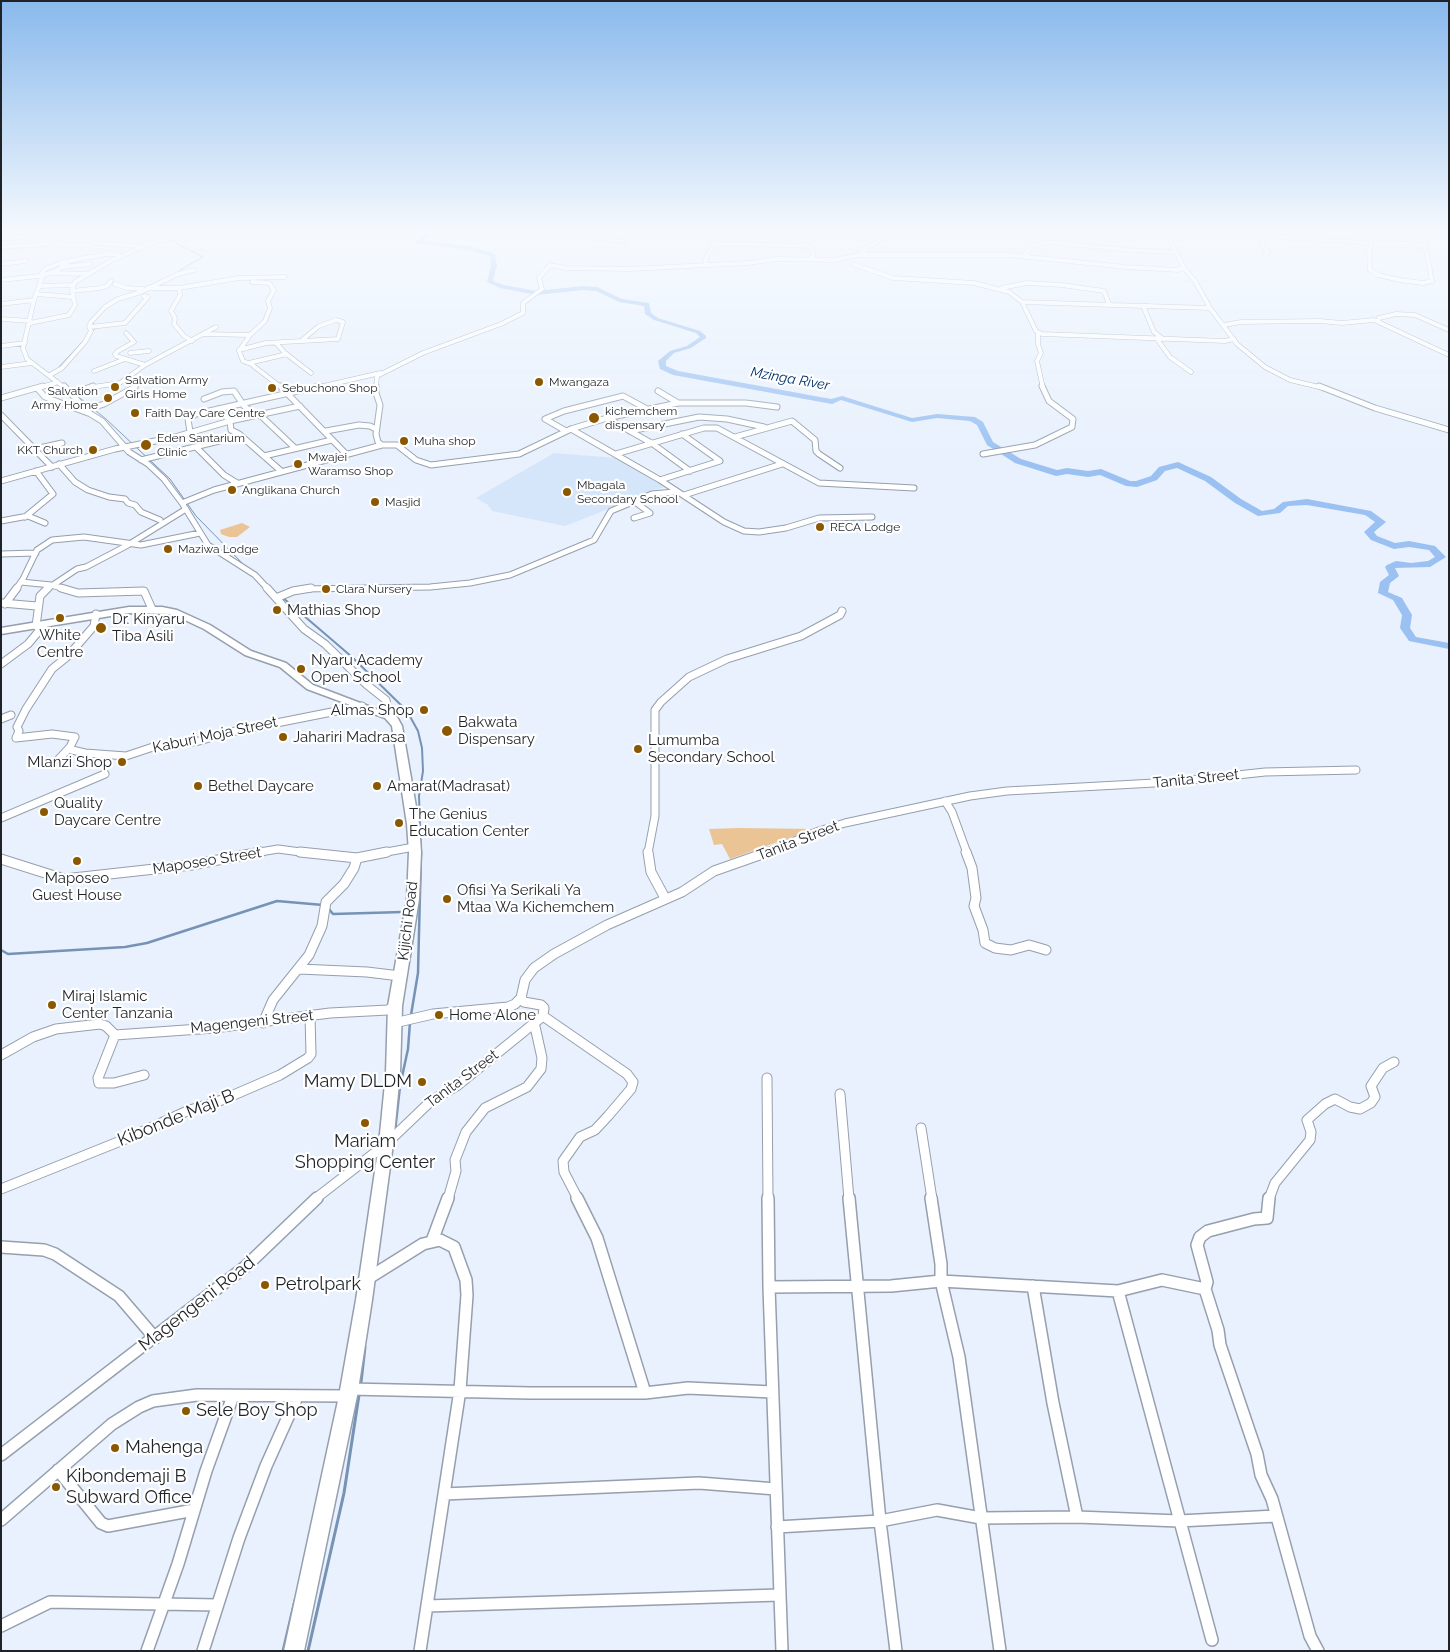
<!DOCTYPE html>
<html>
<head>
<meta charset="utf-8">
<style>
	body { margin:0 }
	#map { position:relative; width:1450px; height:1652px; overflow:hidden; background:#e8f1fd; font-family:Raleway,sans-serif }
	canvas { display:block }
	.frame { position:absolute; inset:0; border:2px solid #1f2328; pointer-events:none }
</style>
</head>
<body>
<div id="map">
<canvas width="1450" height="1652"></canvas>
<div class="frame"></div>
</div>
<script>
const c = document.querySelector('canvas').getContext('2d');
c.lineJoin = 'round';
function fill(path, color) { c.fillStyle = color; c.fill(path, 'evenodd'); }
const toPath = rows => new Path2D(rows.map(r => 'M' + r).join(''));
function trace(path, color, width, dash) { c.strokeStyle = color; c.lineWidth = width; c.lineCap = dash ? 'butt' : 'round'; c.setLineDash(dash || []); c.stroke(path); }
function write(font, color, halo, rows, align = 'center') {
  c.font = font + ' Raleway,sans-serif'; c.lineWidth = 4.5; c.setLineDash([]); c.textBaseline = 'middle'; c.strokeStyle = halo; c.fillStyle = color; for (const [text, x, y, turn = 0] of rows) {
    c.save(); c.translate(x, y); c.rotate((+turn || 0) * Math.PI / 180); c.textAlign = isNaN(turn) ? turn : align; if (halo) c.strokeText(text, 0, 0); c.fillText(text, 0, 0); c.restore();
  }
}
fill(toPath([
	[554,453,617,458,664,487,565,526,492,511,488,505,476,498]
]), '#d5e5fa');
fill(toPath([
	[242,523,250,527,237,537,229,537,221,534,220,530],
	[739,828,814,829,730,859,722,844,714,845,709,829]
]), '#ebc495');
trace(toPath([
	[157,233,166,238],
	[170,240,203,257,180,270,180,272],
	[147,287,158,282],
	[92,322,97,327,92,332],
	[57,369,85,339],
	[70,390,106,419,170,479,196,516,246,567]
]), '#7692b5', 1);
trace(toPath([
	[282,597,352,657,407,711,418,731,422,748,423,771,419,796,421,853]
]), '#7692b5', 2);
trace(toPath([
	[329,909,333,914,403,912],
	[1,950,8,954,125,947,147,943,277,901,323,905],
	[411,1015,418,973,421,852],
	[395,1131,400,1086,408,1049,410,1022]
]), '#7692b5', 2.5);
trace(toPath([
	[361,1382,365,1347],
	[283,1651,295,1600],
	[308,1651,344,1493,359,1395]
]), '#7692b5', 3);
fill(toPath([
	[428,233,435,233,424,241,470,246,495,254,497,265,493,281,504,285,536,291,583,286,597,287,622,299,649,303,651,313,658,318,700,331,706,336,706,338,691,348,674,353,666,361,666,366,678,371,831,399,842,396,912,418,937,414,975,417,983,422,993,442,1021,459,1057,470,1067,468,1088,471,1101,469,1130,481,1136,481,1151,476,1159,467,1178,462,1211,477,1241,499,1262,511,1274,509,1283,502,1307,499,1371,511,1386,522,1374,532,1377,536,1395,543,1409,541,1435,546,1446,557,1430,567,1395,568,1399,576,1390,583,1388,592,1402,598,1412,615,1410,628,1416,637,1449,643,1449,649,1409,641,1400,628,1402,615,1393,600,1378,593,1380,582,1389,575,1385,567,1387,565,1396,561,1411,563,1428,561,1435,557,1429,550,1409,547,1394,549,1371,540,1364,532,1375,522,1365,515,1307,505,1288,506,1280,513,1258,516,1235,503,1205,481,1177,468,1165,471,1157,480,1137,487,1126,486,1100,475,1088,477,1067,474,1056,476,1015,463,987,445,977,425,970,421,937,418,912,422,841,400,832,404,673,375,660,369,658,361,670,351,687,346,700,337,696,333,654,320,645,314,644,306,619,302,596,291,583,290,536,295,500,288,487,282,491,265,490,256,469,250,416,243,416,241,428,233]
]), '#9bc1f2');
const streetFar4 = toPath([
	[532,233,553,236,567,235],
	[561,233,625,242],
	[743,233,745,238,744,244,808,246,813,251,813,257,810,259],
	[782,233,792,245],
	[839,233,841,235],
	[1167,233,1184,268,1195,281,1210,308,1237,344,1265,367,1290,380,1323,388],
	[1263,233,1261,241,1267,252,1266,255],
	[1424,233,1424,240],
	[1429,233,1449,235],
	[744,234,760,233],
	[1263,234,1291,238,1370,243],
	[58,237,65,240,92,240,93,243,143,246],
	[1372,238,1424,240,1432,281,1423,283,1400,280,1378,275,1370,270,1369,252,1372,238],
	[1,239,66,233],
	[1065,243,1072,233],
	[715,244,744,244],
	[142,246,179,236],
	[1,247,47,244,58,237,58,235],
	[862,255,1009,255,1126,267,1178,270,1184,268],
	[1028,256,1025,254,1034,245,1051,242,1129,250,1176,252],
	[1,264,26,261],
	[706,264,705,260,716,240,706,238,709,233],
	[853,264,893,278,974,283,1009,292,1022,302,1036,331,1042,334,1225,341,1234,339],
	[63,267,90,264],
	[42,273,45,269,65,261],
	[51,273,90,274],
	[41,276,56,271,69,261,106,254,118,254],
	[1,280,39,276,42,278,34,300,23,348,27,359,65,388],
	[115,284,127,288,143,289],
	[39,286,73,285],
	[147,288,179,288,239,278,285,277],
	[179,288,180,295,171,311,175,318,174,324,184,336,192,341],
	[1002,288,1026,283,1062,285,1104,291,1109,304,1112,305,1210,308],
	[72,291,100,288,107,286,111,281],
	[36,294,73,297],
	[1022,302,1112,305],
	[1,304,34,300],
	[1145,306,1144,308,1154,332,1163,339],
	[1,319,30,321],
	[1378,321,1379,318,1396,314,1415,315,1449,330],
	[30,323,69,315,75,305,72,290,75,282,112,260,145,246],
	[1224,325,1241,322,1320,321,1342,323,1374,320,1449,355],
	[90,327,125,323,148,297,144,296],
	[126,333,134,342,118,351,115,354,116,356,145,365],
	[1038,333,1038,344,1041,353,1037,361,1043,388],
	[203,334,250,335,239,351,243,361,251,364,282,388],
	[250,335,265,321,270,308,268,301,274,290,269,283,252,282],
	[1157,339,1170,357,1191,372],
	[276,343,285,353,311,373],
	[1,346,25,343],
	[239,350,266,343,338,339,343,322,336,320,319,326,301,341],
	[130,353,149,351],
	[249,363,287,354],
	[1,367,32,363],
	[94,371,125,359],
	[50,375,62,368,85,342,91,331,89,326,91,322,105,307,118,299,141,292,178,274,194,270],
	[38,388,58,382],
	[86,388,120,383,145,365,216,327],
	[315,388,380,373],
	[376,388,377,376,423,353,501,324,523,313,523,303,542,289,539,278,550,265,566,268,630,269,748,263,777,259,835,260,863,254,865,248,873,245,888,233]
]);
const streetFar3 = toPath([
	[64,386,89,413,102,421,129,452,148,464,164,479,182,503,208,545,255,575,268,589],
	[280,386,347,455],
	[376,386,376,393,380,405,376,434,378,442,382,445],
	[1319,386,1375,408,1449,430],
	[37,388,45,397,88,413],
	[658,391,678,403],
	[73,394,93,386],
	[1,398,43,386],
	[204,399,222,392,234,391,244,406,256,415],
	[218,409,230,421,231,430,239,434,281,471],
	[86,410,104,404,135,387],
	[1,415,52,467],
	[260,415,295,448],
	[607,418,653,444,690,471],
	[571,429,660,480,724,522,744,531,759,532,786,528,819,518,872,517],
	[326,431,359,425,370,426,376,429],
	[566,431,545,419,564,411,623,396,647,409],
	[630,431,699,417,727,419,764,427],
	[190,432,188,419,196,414,320,386],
	[735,437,792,421,815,440,816,451,819,454,840,468],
	[197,448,224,475,237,483],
	[35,449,62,443],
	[616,454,704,428,717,428,819,483,914,488],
	[983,454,1035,445,1072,427,1073,419,1049,401,1042,386],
	[264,456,332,440],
	[141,460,240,436],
	[59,464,75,482,88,490,109,497,125,499,128,503,135,505,141,512,160,520],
	[660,480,720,461,682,434],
	[1,481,115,449,175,437,230,421,300,406],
	[684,495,782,464],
	[182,503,214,490,382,445,397,445,416,460,431,465,519,454,571,429,607,418,678,403,746,403,777,407],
	[25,517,53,494,36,471],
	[634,518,650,513,635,502],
	[1,521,28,516,45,523],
	[1,554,36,553],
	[21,582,51,585,65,589],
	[16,589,23,579,37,550,52,540,84,537,141,545,200,533],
	[47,589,77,569,86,567,128,545,186,509],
	[303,589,430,587,470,583,510,575,594,540,611,511,652,494,675,492]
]);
const streetFar2 = toPath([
	[61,588,78,593,144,591,152,609],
	[267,588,304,629,325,644,367,685,386,700,389,716],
	[276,598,293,591,311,588],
	[2,603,37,606],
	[5,604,17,588],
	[36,626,40,596,48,588],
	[1,664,28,644,44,625],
	[1,719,11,715],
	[70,747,72,750,85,753,126,756,153,747,199,741,231,732,362,706],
	[57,761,70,747,75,737,52,734,16,738,19,731,17,727,26,709,52,669,68,656,94,626,96,614],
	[945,801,952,812,967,853],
	[1,818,105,774],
	[254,853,278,849,308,853],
	[381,853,414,847],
	[648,853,655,816,655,710,661,702,689,677,727,659,801,636,840,615,842,611],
	[765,853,819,831,845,823,970,796,1007,791,1173,782,1265,772,1356,770]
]);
const streetFar1 = toPath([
	[300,852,357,858,387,852],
	[648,852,651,872,665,898],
	[966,852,972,868,976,898,974,906,983,930,985,943,995,948,1011,950,1029,945,1046,950],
	[1,859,64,879,191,865,261,852],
	[299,969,367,972,400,976],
	[543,1016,627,1074,633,1082,631,1089,608,1116,595,1130,580,1137,563,1161,564,1172,578,1199],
	[263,1023,273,1000,309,955,322,926,326,902,344,884,354,868,357,858],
	[394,1023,433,1014,508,1007,515,1004,521,998],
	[115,1035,214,1028,330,1013,388,1010,395,1006],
	[115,1035,98,1078,99,1083,114,1083,144,1075],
	[1,1055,33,1037,56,1029,100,1024,106,1026,115,1035],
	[767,1078,768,1199],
	[840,1094,849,1199],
	[921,1128,932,1199],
	[1,1189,133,1136,187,1111,222,1100,280,1075,308,1058,311,1054,310,1016],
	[315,1199,386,1144,431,1101,458,1085,543,1016,544,1008,541,1005,524,1002,521,998,525,980,534,968,554,954,607,925,682,892,714,871,768,852],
	[448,1199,456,1171,455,1160,466,1132,485,1108,527,1087,541,1069,542,1058,534,1022],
	[1269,1199,1275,1183,1310,1140,1311,1132,1307,1120,1325,1104,1335,1099,1350,1107,1360,1109,1371,1103,1375,1097,1371,1086,1383,1068,1394,1062]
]);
const street = toPath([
	[577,1198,597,1238,645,1393],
	[768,1198,769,1287,782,1651],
	[849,1198,880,1521,896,1651],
	[931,1198,941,1264,941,1281,959,1357,1000,1651],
	[432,1241,448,1198],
	[1,1247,44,1250,55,1254,119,1296,155,1338],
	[367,1279,423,1244,440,1240,454,1247,466,1280,467,1295,460,1390,420,1651],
	[1033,1286,1053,1403,1077,1517],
	[769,1287,891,1286,941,1281,1118,1291,1162,1280,1205,1289,1207,1282,1197,1245,1200,1237,1208,1231,1254,1219,1267,1218,1269,1198],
	[1205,1289,1218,1330,1220,1345,1257,1454,1261,1475,1272,1499,1310,1636,1318,1651],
	[1118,1291,1212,1640],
	[349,1389,530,1393,645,1393,688,1388,772,1392],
	[1,1455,245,1267,317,1198],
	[58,1470,101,1523,108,1526,194,1510],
	[444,1494,699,1483,776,1489],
	[1,1520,112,1424,139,1407,153,1401,197,1395,347,1396],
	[777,1527,880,1521,937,1510,981,1518,1077,1517,1179,1521,1276,1516],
	[427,1606,779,1595],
	[1,1626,50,1602,217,1605],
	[147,1651,178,1564,206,1471,233,1396],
	[203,1651,239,1538,266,1466,297,1397]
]);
const secondary = toPath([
	[129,607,162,607,177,610,210,625,251,651,286,663,313,685,397,717,402,726,419,824,421,852,419,899,402,1006,400,1073,393,1144,372,1300,357,1396,304,1651,284,1651,339,1396,356,1300,379,1144,386,1073,388,1006,407,899,409,852,407,824,392,726,385,718,307,689,280,667,245,655,204,629,172,614,129,613,1,634,1,628,129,607]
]);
trace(streetFar4, '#959fad', 5);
trace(streetFar3, '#959fad', 7);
trace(streetFar2, '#959fad', 9);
trace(streetFar1, '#959fad', 11);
trace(street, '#959fad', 14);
trace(secondary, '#959fad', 3);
trace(streetFar4, '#fff', 4);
trace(streetFar3, '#fff', 5);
trace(streetFar2, '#fff', 7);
trace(streetFar1, '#fff', 9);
trace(street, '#fff', 11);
fill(secondary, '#fff');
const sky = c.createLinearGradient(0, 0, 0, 464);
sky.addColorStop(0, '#89b9ec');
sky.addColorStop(0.5, '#f5f9fe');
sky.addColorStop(1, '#f5f9fe00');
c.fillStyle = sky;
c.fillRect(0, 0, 1450, 464);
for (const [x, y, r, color] of [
	[539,382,5,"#8a5800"],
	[115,387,5,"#8a5800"],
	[272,388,5,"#8a5800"],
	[108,398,5,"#8a5800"],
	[135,413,5,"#8a5800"],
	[594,418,6,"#8a5800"],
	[404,441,5,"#8a5800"],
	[146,445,6,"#8a5800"],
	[93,450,5,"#8a5800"],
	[298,464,5,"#8a5800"],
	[232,490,5,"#8a5800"],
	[567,492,5,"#8a5800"],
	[375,502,5,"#8a5800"],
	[820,527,5,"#8a5800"],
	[168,549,5,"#8a5800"],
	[326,589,5,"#8a5800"],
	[277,610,5,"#8a5800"],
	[60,618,5,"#8a5800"],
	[101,628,6,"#8a5800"],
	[301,669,5,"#8a5800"],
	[424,710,5,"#8a5800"],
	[447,731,6,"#8a5800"],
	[283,737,5,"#8a5800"],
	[638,749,5,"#8a5800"],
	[122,762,5,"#8a5800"],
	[198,786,5,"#8a5800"],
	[377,786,5,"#8a5800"],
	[44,812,5,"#8a5800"],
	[399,823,5,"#8a5800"],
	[77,861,5,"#8a5800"],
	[447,899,5,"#8a5800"],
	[52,1005,5,"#8a5800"],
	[439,1015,5,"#8a5800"],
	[422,1082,5,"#8a5800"],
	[365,1123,5,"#8a5800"],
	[265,1285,5,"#8a5800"],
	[186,1411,5,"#8a5800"],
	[115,1448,5,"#8a5800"],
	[56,1487,5,"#8a5800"]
]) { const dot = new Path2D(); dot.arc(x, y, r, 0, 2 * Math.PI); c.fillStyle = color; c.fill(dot); trace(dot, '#fff', 2); }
write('12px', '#1f2328', '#fff', [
	["Salvation Army",125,380],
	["Girls Home",125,394],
	["Mwangaza",549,382],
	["Sebuchono Shop",282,388],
	["Salvation",98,391,"right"],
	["Army Home",98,405,"right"],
	["kichemchem",605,411],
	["dispensary",605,425],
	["Faith Day Care Centre",145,413],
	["Eden Santarium",157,438],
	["Clinic",157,452],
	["Muha shop",414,441],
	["KKT Church",83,450,"right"],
	["Mwajei",308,457],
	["Waramso Shop",308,471],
	["Mbagala",577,485],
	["Secondary School",577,499],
	["Anglikana Church",242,490],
	["Masjid",385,502],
	["RECA Lodge",830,527],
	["Maziwa Lodge",178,549],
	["Clara Nursery",336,589]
], 'left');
write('italic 14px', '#00316a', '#fff', [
	["Mzinga River",790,379,10]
]);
write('15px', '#1f2328', '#fff', [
	["Mathias Shop",287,610],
	["Dr. Kinyaru",112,619],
	["Tiba Asili",112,636],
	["White",60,635,"center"],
	["Centre",60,652,"center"],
	["Nyaru Academy",311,660],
	["Open School",311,677],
	["Almas Shop",414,710,"right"],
	["Bakwata",458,722],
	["Dispensary",458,739],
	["Jahariri Madrasa",293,737],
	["Lumumba",648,740],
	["Secondary School",648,757],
	["Mlanzi Shop",112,762,"right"],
	["Bethel Daycare",208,786],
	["Amarat(Madrasat)",387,786],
	["Quality",54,803],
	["Daycare Centre",54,820],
	["The Genius",409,814],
	["Education Center",409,831],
	["Maposeo",77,878,"center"],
	["Guest House",77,895,"center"],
	["Ofisi Ya Serikali Ya",457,890],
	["Mtaa Wa Kichemchem",457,907],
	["Miraj Islamic",62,996],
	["Center Tanzania",62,1013],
	["Home Alone",449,1015]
], 'left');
write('15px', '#1f2328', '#fff', [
	["Kaburi Moja Street",215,735,-12],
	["Tanita Street",1196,779,-6],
	["Tanita Street",798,841,-21],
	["Maposeo Street",207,861,-9],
	["Kijichi Road",408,921,-83],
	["Magengeni Street",252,1022,-6],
	["Tanita Street",462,1079,-37]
]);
write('18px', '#1f2328', '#fff', [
	["Mamy DLDM",412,1082,"right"],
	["Mariam",365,1142,"center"],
	["Shopping Center",365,1163,"center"],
	["Petrolpark",275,1285],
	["Sele Boy Shop",196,1411],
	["Mahenga",125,1448],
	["Kibondemaji B",66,1477],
	["Subward Office",66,1498]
], 'left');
write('18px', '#1f2328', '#fff', [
	["Kibonde Maji B",176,1118,-22],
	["Magengeni Road",197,1304,-38]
]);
</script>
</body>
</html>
